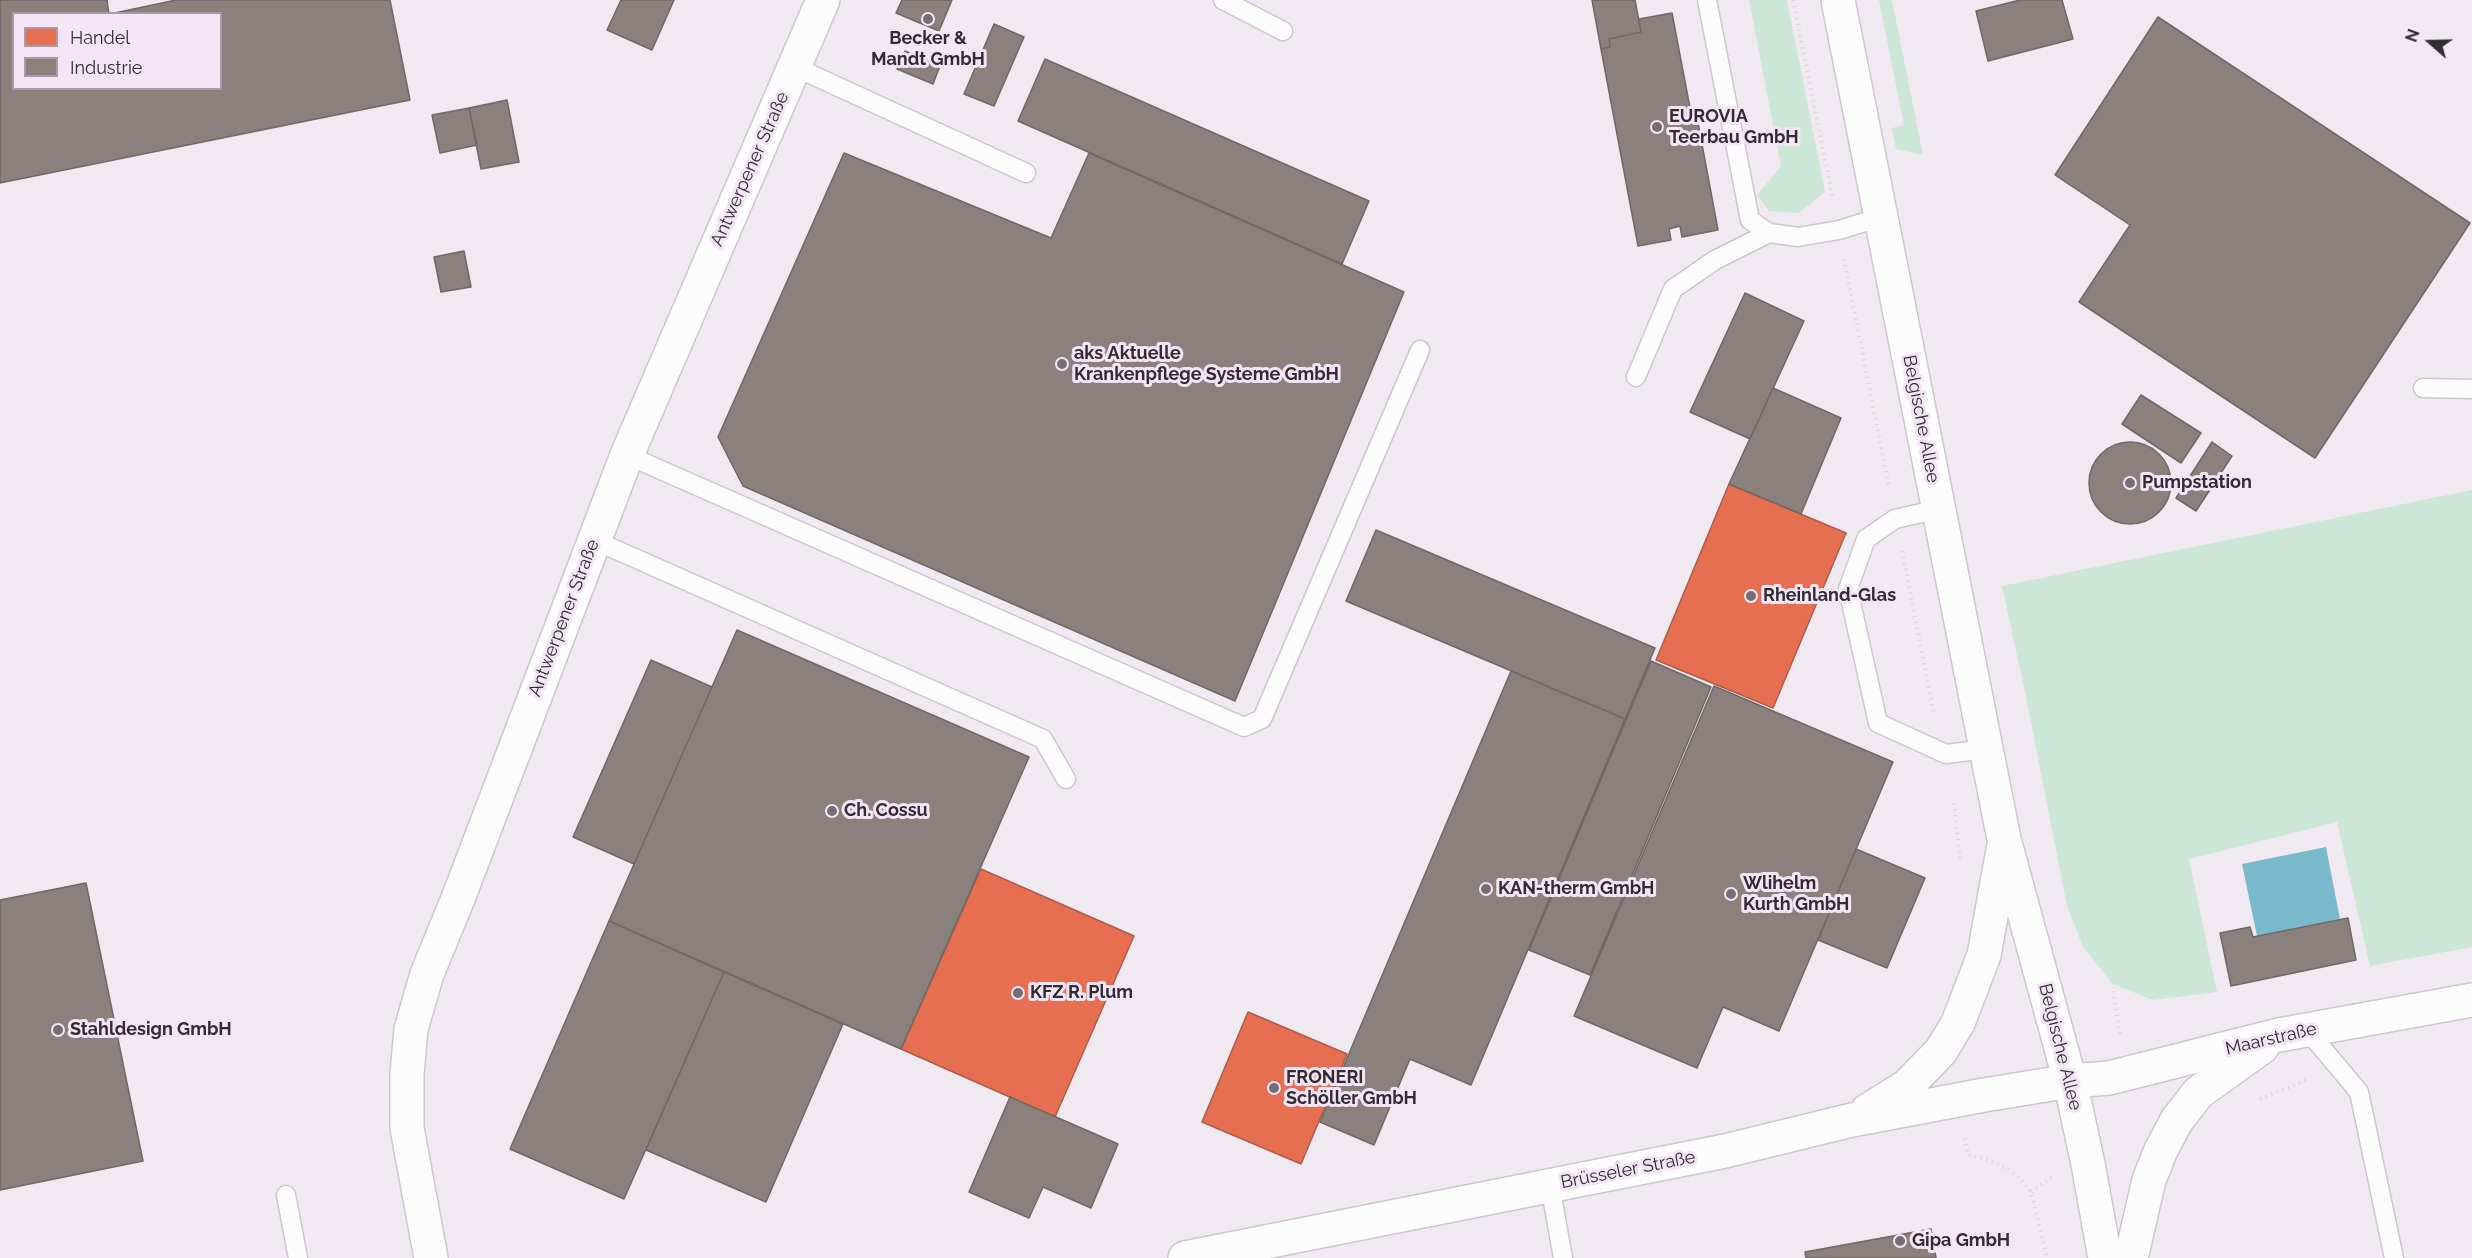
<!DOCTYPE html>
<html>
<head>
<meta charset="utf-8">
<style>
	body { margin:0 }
	#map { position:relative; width:2472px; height:1258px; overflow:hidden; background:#f1e9f2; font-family:Raleway,sans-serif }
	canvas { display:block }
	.legend { position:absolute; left:12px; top:12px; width:210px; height:78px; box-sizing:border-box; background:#f4e5f6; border:2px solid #a69ba8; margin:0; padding:8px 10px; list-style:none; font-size:18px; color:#312c32 }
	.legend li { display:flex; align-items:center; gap:12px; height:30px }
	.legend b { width:30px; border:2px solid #a69ba8 }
	.north { position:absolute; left:2400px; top:12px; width:60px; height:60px; -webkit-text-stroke:4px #f4e5f6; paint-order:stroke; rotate:290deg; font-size:16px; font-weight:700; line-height:24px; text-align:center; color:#312c32 }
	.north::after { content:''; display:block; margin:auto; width:21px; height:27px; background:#312c32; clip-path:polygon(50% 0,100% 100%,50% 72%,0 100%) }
</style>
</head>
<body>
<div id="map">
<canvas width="2472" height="1258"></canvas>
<ul class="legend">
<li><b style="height:16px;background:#e76f51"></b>Handel</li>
<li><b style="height:16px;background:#8a817c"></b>Industrie</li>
</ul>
<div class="north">N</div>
</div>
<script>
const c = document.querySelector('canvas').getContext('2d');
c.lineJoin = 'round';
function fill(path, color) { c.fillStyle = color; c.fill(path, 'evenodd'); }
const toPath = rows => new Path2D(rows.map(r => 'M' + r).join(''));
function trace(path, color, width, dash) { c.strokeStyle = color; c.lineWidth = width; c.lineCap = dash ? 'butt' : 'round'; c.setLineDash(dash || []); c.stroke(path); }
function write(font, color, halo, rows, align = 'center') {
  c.font = font + ' Raleway,sans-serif'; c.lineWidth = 6; c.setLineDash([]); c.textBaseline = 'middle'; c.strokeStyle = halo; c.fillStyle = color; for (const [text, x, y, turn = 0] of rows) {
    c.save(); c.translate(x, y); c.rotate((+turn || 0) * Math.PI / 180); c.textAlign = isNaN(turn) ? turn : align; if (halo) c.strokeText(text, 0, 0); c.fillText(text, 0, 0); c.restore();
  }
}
fill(toPath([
	[1749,0,1787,0,1825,192,1799,213,1769,211,1757,195,1781,166],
	[1879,0,1892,0,1923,155,1896,149,1892,128,1904,125],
	[2472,490,2472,947,2370,966,2337,822,2189,859,2217,992,2153,1000,2113,984,2083,947,2067,906,2025,692,2002,586]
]), '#cde7d6');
fill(toPath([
	[2326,847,2340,919,2257,936,2242,864]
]), '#7ab8cc');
const shops = toPath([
	[1729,484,1846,533,1773,708,1656,660,1729,484],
	[981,869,1134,936,1055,1117,901,1049,981,869],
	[1248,1012,1347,1054,1301,1164,1202,1122,1248,1012]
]);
fill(shops, '#e76f51');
trace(shops, '#b05b48', 1.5);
const industry = toPath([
	[0,0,107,0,109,14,14,14,14,88,220,88,220,14,110,14,176,0,390,0,410,100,0,183,0,0],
	[621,0,674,0,652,50,607,30,621,0],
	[902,0,952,0,939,31,896,13,902,0],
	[1592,0,1635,0,1641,32,1609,39,1610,47,1601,49,1592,0],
	[2020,0,2062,0,2073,39,1988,61,1976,11,2020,0],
	[1672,13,1691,113,1696,112,1718,230,1682,237,1680,226,1669,229,1671,240,1638,246,1601,49,1610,47,1609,39,1641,32,1639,19,1672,13],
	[2158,17,2470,223,2315,458,2079,302,2130,225,2055,175,2158,17],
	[994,24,1024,37,994,106,964,94,994,24],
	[905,51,940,66,933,84,897,69,905,51],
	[1045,59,1369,201,1342,264,1018,121,1045,59],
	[507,100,519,162,481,169,469,108,507,100],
	[469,108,477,145,440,153,432,115,469,108],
	[844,153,1051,238,1089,153,1404,292,1235,701,743,486,718,437,844,153],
	[464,251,471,287,441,292,434,257,464,251],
	[1745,293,1804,321,1750,439,1690,412,1745,293],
	[1773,388,1841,418,1801,514,1729,484,1773,388],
	[2141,395,2201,433,2181,463,2122,424,2141,395],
	'2089 483a41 41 0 1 1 82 0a41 41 0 1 1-82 0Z',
	[2212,442,2232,456,2196,511,2176,498,2212,442],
	[1376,530,1655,648,1625,719,1346,601,1376,530],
	[737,630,1029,757,901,1049,609,921,737,630],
	[651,660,712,687,634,864,573,837,651,660],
	[1651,661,1711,687,1590,975,1529,950,1651,661],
	[1511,671,1625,719,1471,1085,1410,1059,1374,1145,1320,1122,1511,671],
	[1714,686,1893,762,1779,1031,1723,1007,1697,1068,1574,1016,1714,686],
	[1856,849,1925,878,1887,968,1818,940,1856,849],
	[86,883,143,1161,0,1190,0,900,86,883],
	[2348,918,2356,960,2231,986,2220,933,2250,927,2253,937,2348,918],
	[609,921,724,972,624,1199,510,1149,609,921],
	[724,972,843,1024,766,1202,646,1150,724,972],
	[1010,1097,1118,1144,1091,1208,1043,1187,1029,1218,969,1192,1010,1097],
	[1931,1229,1936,1258,1806,1258,1805,1252,1931,1229]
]);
fill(industry, '#8a817c');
trace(industry, '#6f6866', 1.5);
const lane = toPath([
	[1223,0,1283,31],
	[1707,0,1750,220,1769,233,1798,237,1839,230,1881,217],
	[795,67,1026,173],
	[1636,377,1673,289,1715,260,1769,233],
	[2423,388,2472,389],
	[627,455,1244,727,1262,719,1420,350],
	[1939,509,1895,519,1866,539,1848,589,1878,723,1946,754,1987,749],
	[594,540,1043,739,1066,779],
	[2307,1030,2359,1092,2394,1258],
	[1550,1185,1563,1258],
	[286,1195,298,1258]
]);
const street = toPath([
	[1838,0,2004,839,2070,1081,2088,1164,2105,1258],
	[1867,1111,1907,1086,1941,1051,1958,1023,1984,955,2003,850],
	[431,1258,407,1128,407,1074,411,1029,427,974,459,896,627,455,823,0],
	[1185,1258,1725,1151,1852,1120,1984,1095,2070,1081,2109,1078,2279,1035,2472,1000],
	[2131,1258,2149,1180,2161,1150,2177,1120,2198,1093,2262,1047]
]);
trace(lane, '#ccc6cd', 21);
trace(street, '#ccc6cd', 36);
trace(toPath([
	[1793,0,1833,199],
	[1844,259,1889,487],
	[1902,551,1934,714],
	[1954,803,1960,858],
	[2113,991,2120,1035],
	[2260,1099,2309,1079],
	[1965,1138,1968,1155,1984,1158,2006,1168,2020,1178,2031,1192,2047,1258],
	[2031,1192,2052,1177]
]), '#dbd9db', 4, [1.5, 4.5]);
trace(lane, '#fdfcfd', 18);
trace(street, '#fdfcfd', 33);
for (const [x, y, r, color] of [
	[928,19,6,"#746e75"],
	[1657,127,6,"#746e75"],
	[1062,364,6,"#746e75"],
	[2130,483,6,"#746e75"],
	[1751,596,6,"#746e75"],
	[832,811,6,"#746e75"],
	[1486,889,6,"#746e75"],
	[1731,894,6,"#746e75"],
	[1018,993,6,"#746e75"],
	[58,1030,6,"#746e75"],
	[1274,1088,6,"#746e75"],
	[1900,1241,6,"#746e75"]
]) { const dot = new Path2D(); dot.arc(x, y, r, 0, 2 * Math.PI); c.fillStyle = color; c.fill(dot); trace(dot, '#f4e5f6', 2); }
write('bold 18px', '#312c32', '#f4e5f6', [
	["Becker &",928,39,"center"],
	["Mandt GmbH",928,60,"center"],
	["EUROVIA",1669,117],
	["Teerbau GmbH",1669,138],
	["aks Aktuelle",1074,354],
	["Krankenpflege Systeme GmbH",1074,375],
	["Pumpstation",2142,483],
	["Rheinland-Glas",1763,596],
	["Ch. Cossu",844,811],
	["Wlihelm",1743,884],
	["Kurth GmbH",1743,905],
	["KAN-therm GmbH",1498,889],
	["KFZ R. Plum",1030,993],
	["Stahldesign GmbH",70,1030],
	["FRONERI",1286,1078],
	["Schöller GmbH",1286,1099],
	["Gipa GmbH",1912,1241]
], 'left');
write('18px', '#312c32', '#f4e5f6', [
	["Antwerpener Straße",750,169,-66],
	["Belgische Allee",1921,419,79],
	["Antwerpener Straße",564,618,-69],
	["Maarstraße",2271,1039,-13],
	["Belgische Allee",2060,1047,76],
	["Brüsseler Straße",1628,1170,-11]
]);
</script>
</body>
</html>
